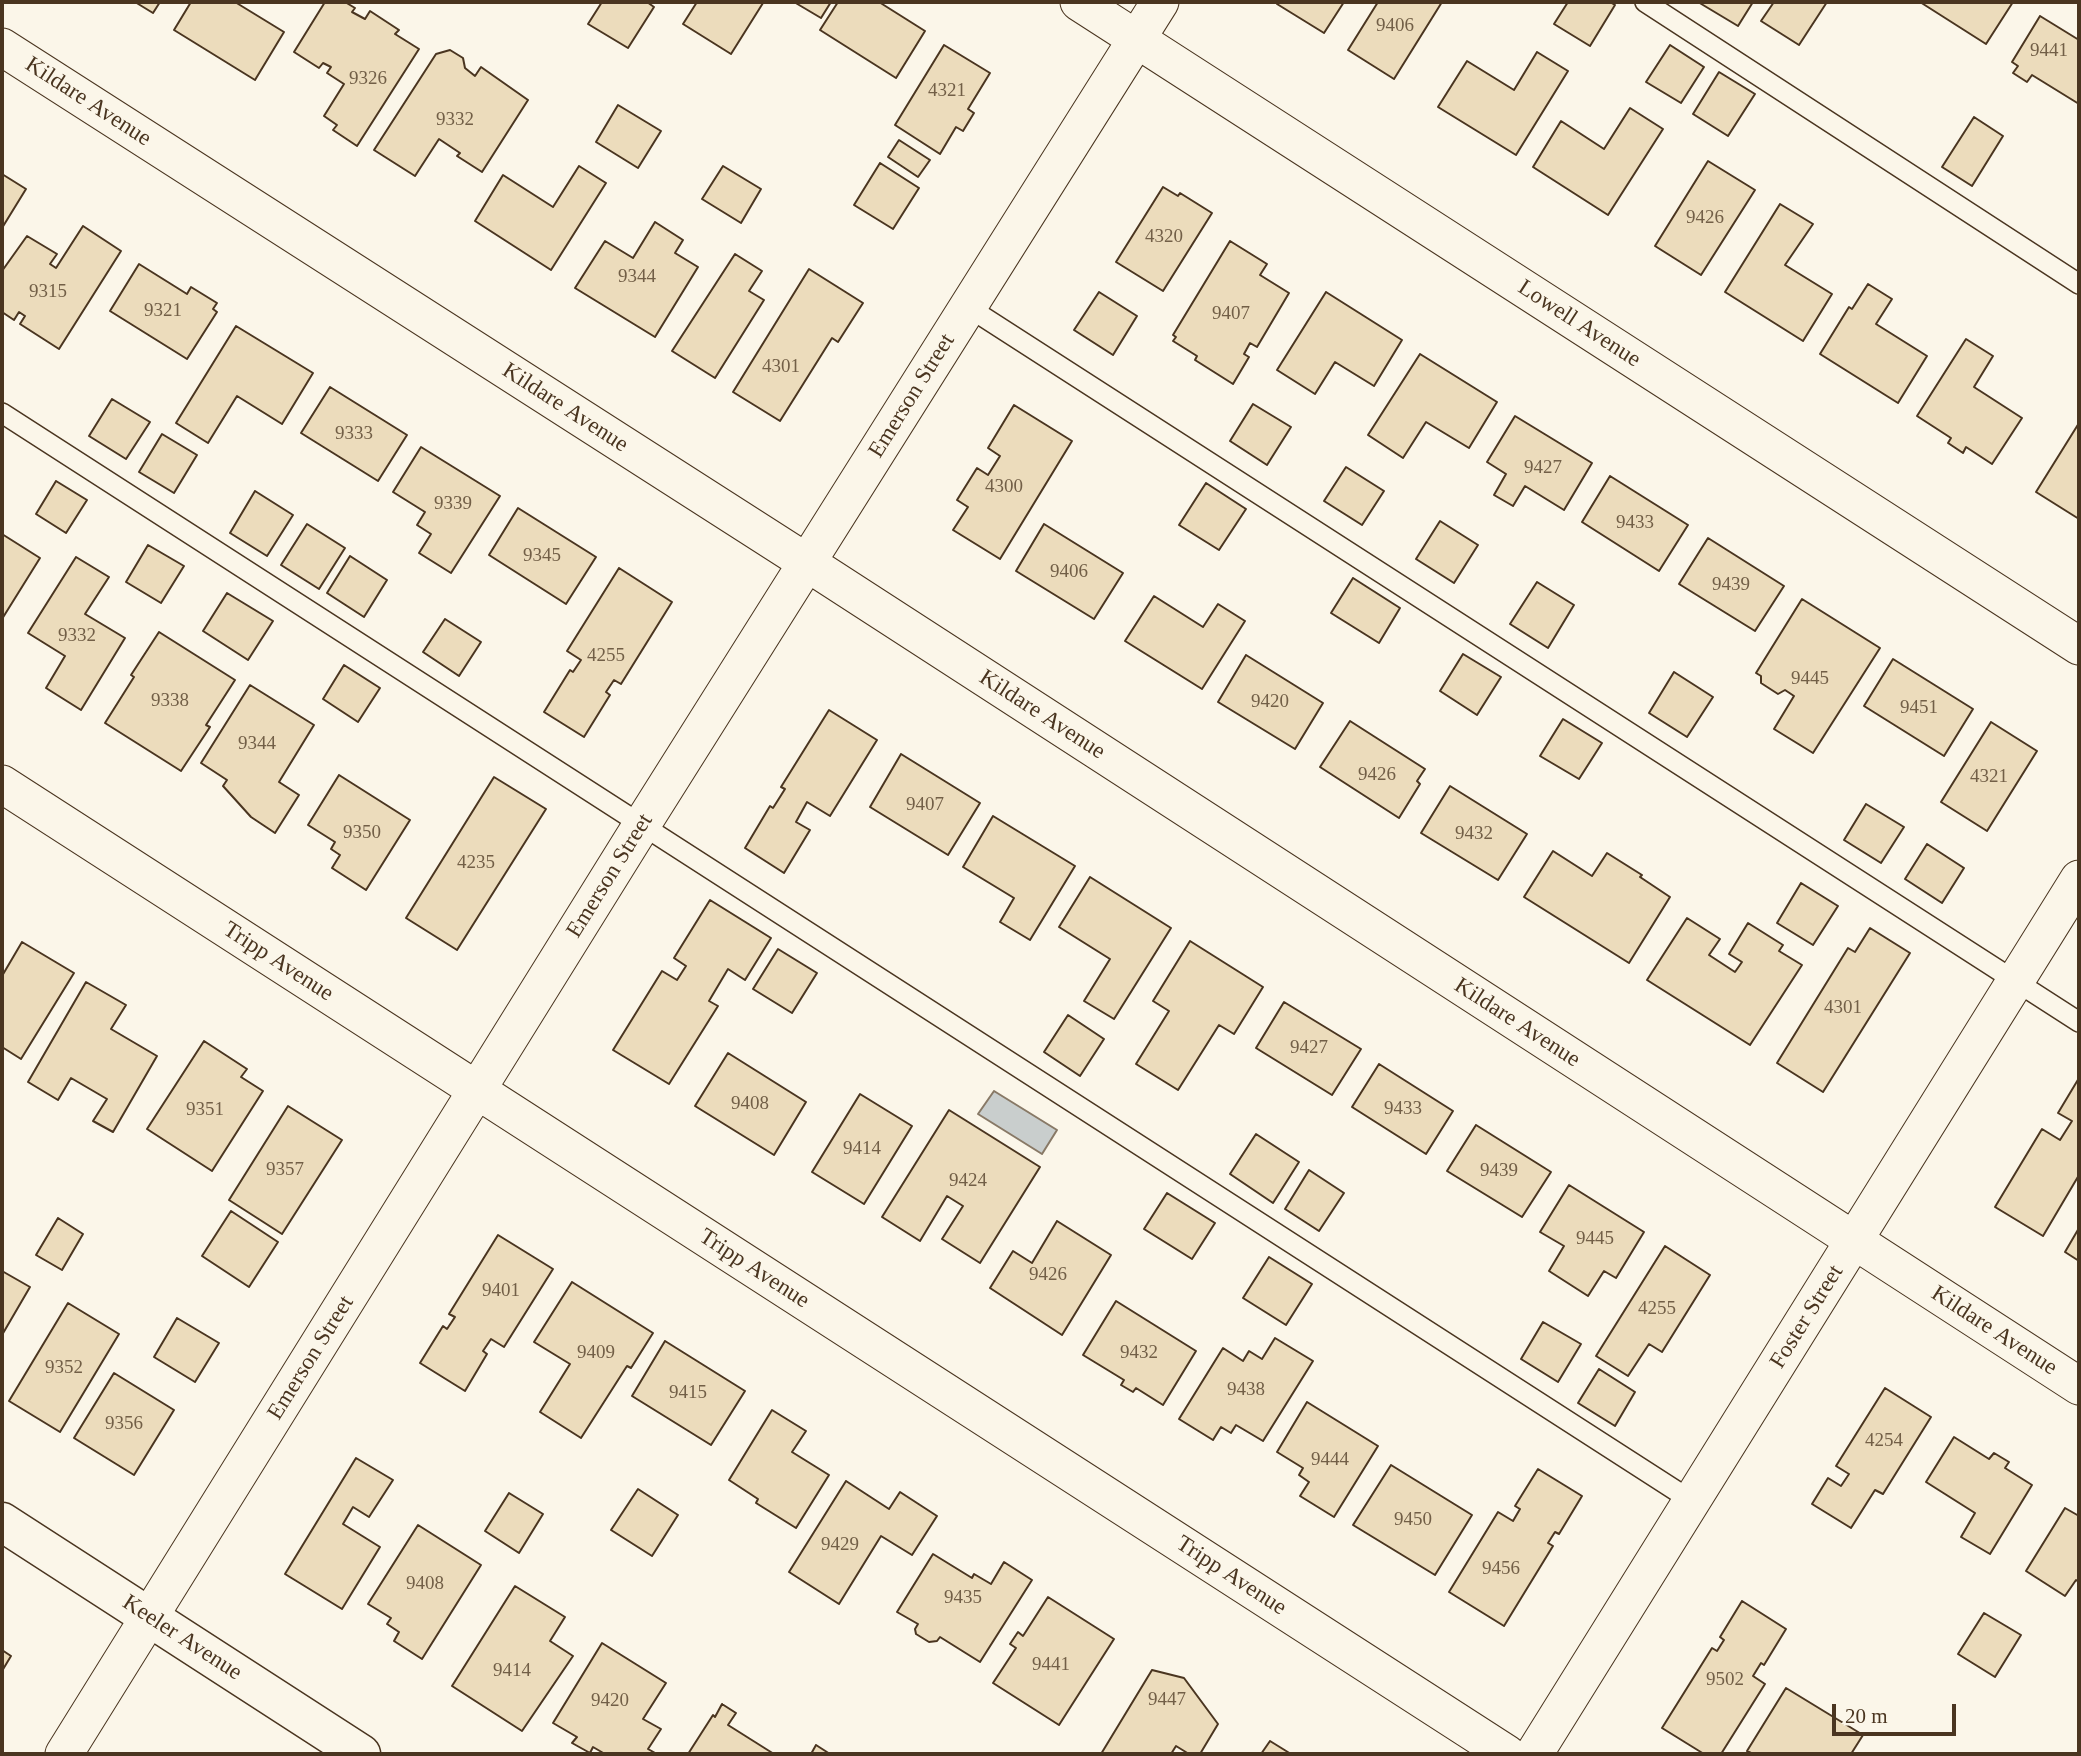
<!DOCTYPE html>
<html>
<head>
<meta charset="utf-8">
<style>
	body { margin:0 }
	#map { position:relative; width:2081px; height:1756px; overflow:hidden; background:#fbf6e9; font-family:Georgia,serif }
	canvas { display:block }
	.frame { position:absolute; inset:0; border:4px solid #4a3520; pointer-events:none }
	.scale { position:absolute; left:1832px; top:1704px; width:124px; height:32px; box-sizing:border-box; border:4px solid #4a3520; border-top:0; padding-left:9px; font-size:21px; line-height:24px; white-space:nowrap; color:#4a3520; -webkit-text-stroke:5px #fbf6e9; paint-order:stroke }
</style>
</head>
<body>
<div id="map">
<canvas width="2081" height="1756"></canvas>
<div class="frame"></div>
<div class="scale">20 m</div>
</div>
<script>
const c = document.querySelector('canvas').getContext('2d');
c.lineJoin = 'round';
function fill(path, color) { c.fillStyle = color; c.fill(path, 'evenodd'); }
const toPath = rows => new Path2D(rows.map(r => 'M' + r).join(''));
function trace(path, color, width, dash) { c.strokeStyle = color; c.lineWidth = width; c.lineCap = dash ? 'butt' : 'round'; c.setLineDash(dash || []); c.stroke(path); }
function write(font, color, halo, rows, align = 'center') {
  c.font = font + ' Georgia,serif'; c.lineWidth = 5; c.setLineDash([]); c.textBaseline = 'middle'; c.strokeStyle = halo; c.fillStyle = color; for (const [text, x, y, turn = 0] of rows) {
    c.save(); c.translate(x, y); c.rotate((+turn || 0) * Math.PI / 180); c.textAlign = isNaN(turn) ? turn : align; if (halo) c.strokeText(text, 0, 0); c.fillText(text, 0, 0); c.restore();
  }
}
const water = toPath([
	[994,1091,1057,1130,1042,1154,978,1114,994,1091]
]);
fill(water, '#c9cecd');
trace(water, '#887966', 2);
const building = toPath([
	[135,2,160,2,153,13,135,2],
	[191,2,235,2,284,32,255,80,174,30,191,2],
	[325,2,345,2,355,8,352,12,365,19,370,11,399,30,395,34,419,49,357,146,333,130,337,125,324,116,344,84,327,73,331,67,323,63,319,68,294,52,325,2],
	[602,2,647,2,654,7,628,48,588,24,602,2],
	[697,2,762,2,763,3,731,54,683,24,697,2],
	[794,2,831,2,821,18,794,2],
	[838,2,879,2,925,31,896,78,820,30,838,2],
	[1278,2,1344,2,1324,33,1277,4,1278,2],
	[1378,2,1442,2,1394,79,1348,50,1378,2],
	[1568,2,1610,2,1615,5,1590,46,1554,24,1568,2],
	[1698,2,1753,2,1738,26,1698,2],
	[1774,2,1827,2,1799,45,1761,21,1774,2],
	[1920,2,2013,2,1986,44,1920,2],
	[2040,16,2079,40,2079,104,2032,75,2027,82,2013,73,2018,66,2012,62,2040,16],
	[944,45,990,73,968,109,974,113,963,131,956,127,940,154,895,125,944,45],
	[1670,45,1704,67,1681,103,1646,82,1670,45],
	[450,50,463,58,465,68,475,76,481,67,528,100,482,172,457,156,460,153,439,139,415,176,374,150,436,54,450,50],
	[1537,52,1568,71,1516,155,1438,107,1467,61,1514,90,1537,52],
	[1719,72,1755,94,1728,136,1693,114,1719,72],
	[618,105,661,131,638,168,596,142,618,105],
	[1630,108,1663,129,1608,215,1533,167,1561,121,1604,149,1630,108],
	[1974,117,2003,136,1972,186,1942,167,1974,117],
	[899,140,930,160,918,177,888,157,899,140],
	[1708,161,1755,190,1701,275,1655,246,1708,161],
	[880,163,919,188,893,229,854,205,880,163],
	[579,166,606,183,551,270,475,221,503,175,553,207,579,166],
	[723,166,761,189,741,223,702,199,723,166],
	[2,174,26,189,2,228,2,174],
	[1163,187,1178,196,1180,193,1212,213,1163,291,1116,262,1163,187],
	[1780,204,1813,224,1785,265,1832,294,1803,341,1725,292,1780,204],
	[655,222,683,240,675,253,698,267,655,337,575,288,605,241,633,258,655,222],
	[83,226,121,251,59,349,20,324,25,316,19,312,14,320,2,312,2,271,27,236,57,254,50,264,56,268,83,226],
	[1230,241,1267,264,1260,275,1289,293,1257,347,1250,343,1244,354,1249,357,1233,384,1195,360,1197,356,1173,341,1176,337,1173,335,1230,241],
	[735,254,762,271,749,291,764,300,715,378,672,351,735,254],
	[139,264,187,294,191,287,217,303,213,309,217,312,187,359,110,311,139,264],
	[809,269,863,303,838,342,832,338,780,421,733,392,809,269],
	[1868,284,1892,299,1876,324,1927,356,1898,403,1820,354,1849,307,1852,309,1868,284],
	[1099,292,1137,316,1113,355,1074,330,1099,292],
	[1326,292,1402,340,1374,386,1335,362,1315,394,1277,370,1326,292],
	[236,326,313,373,282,424,237,396,208,443,176,423,236,326],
	[1966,339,1993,356,1974,387,2022,418,1992,464,1966,447,1963,453,1948,443,1951,438,1917,416,1966,339],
	[1420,354,1497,402,1469,448,1426,422,1403,458,1368,435,1420,354],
	[330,387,407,435,378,481,301,433,330,387],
	[112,399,150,422,126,459,89,436,112,399],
	[1253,404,1291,427,1267,465,1230,441,1253,404],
	[1014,405,1072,441,1000,559,953,530,968,507,957,500,977,468,988,475,1000,456,988,448,1014,405],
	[1515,416,1592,463,1564,510,1525,486,1513,506,1494,495,1506,474,1487,462,1515,416],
	[2079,423,2079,519,2036,492,2079,423],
	[162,434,197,455,174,493,139,472,162,434],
	[421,447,500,496,451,573,419,553,431,534,417,525,425,512,393,492,421,447],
	[1346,467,1384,491,1362,525,1324,501,1346,467],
	[1610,476,1688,525,1659,571,1582,522,1610,476],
	[56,481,87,500,66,533,36,514,56,481],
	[1206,483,1246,509,1219,550,1179,525,1206,483],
	[255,491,293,515,267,556,230,533,255,491],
	[518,508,596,557,566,604,489,555,518,508],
	[1440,521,1478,545,1454,583,1416,559,1440,521],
	[307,524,345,548,319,589,281,565,307,524],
	[1044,524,1123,573,1094,619,1016,571,1044,524],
	[2,534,40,558,2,619,2,534],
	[1708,538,1784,586,1755,631,1679,584,1708,538],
	[148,545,184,566,161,603,126,582,148,545],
	[350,556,387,580,364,617,327,593,350,556],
	[76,557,109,577,85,614,125,638,81,710,46,688,65,656,28,633,76,557],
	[619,568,672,602,621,684,614,680,606,692,610,695,584,737,544,712,570,670,573,672,581,660,567,651,619,568],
	[1353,578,1400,608,1379,643,1331,613,1353,578],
	[1537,582,1574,605,1548,648,1510,624,1537,582],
	[227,593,273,621,248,660,203,631,227,593],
	[1154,596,1203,627,1218,604,1245,621,1202,689,1125,641,1154,596],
	[1802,599,1880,648,1813,753,1774,729,1794,696,1785,690,1778,694,1761,683,1761,676,1756,673,1802,599],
	[445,619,481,642,459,676,423,652,445,619],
	[159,632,235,680,206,725,210,727,181,771,105,723,134,677,131,675,159,632],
	[1463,654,1501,677,1477,715,1440,691,1463,654],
	[1246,655,1323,703,1295,749,1218,702,1246,655],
	[1893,659,1973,709,1944,756,1864,706,1893,659],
	[344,665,380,688,358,722,323,699,344,665],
	[1674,672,1713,697,1687,737,1649,713,1674,672],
	[250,685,314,725,279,782,299,795,275,833,251,817,223,786,227,780,201,763,250,685],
	[829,710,877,740,830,816,807,802,796,822,810,830,784,873,745,848,770,806,773,808,785,789,781,787,829,710],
	[1563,719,1602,743,1579,779,1540,756,1563,719],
	[1350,721,1425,769,1417,781,1420,784,1399,818,1320,767,1350,721],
	[1991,722,2037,751,1987,831,1941,802,1991,722],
	[901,754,980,803,948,855,870,807,901,754],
	[339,775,410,820,366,890,332,868,340,855,331,849,335,842,308,825,339,775],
	[494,777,546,809,457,950,406,918,494,777],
	[1450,786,1527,834,1498,880,1421,833,1450,786],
	[1866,804,1904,827,1881,863,1844,840,1866,804],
	[993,816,1075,866,1030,940,1000,922,1014,898,963,867,993,816],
	[1927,844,1964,868,1942,903,1905,879,1927,844],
	[1553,851,1592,876,1607,853,1642,875,1640,877,1670,897,1629,963,1524,897,1553,851],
	[1090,877,1171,928,1114,1019,1084,1001,1110,959,1059,927,1090,877],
	[1801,883,1838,906,1813,945,1777,923,1801,883],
	[710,900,771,938,745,980,728,969,709,1001,718,1006,669,1084,613,1050,662,971,677,980,686,966,674,958,710,900],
	[1687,918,1720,939,1709,955,1735,972,1742,962,1729,954,1748,923,1783,945,1779,951,1802,965,1750,1045,1647,980,1687,918],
	[1870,928,1910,953,1823,1092,1777,1063,1848,948,1855,952,1870,928],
	[1190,941,1263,987,1234,1034,1219,1025,1178,1090,1136,1064,1169,1011,1153,1001,1190,941],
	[22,942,74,973,21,1059,2,1047,2,976,22,942],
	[778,949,817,973,792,1013,753,989,778,949],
	[86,982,126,1005,111,1029,157,1056,113,1132,93,1121,107,1099,71,1078,58,1100,28,1082,86,982],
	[1284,1002,1361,1049,1332,1095,1256,1048,1284,1002],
	[1068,1015,1104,1039,1080,1076,1044,1052,1068,1015],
	[204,1041,247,1069,241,1077,263,1091,212,1171,147,1129,204,1041],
	[728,1053,806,1102,774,1155,695,1106,728,1053],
	[1379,1064,1453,1111,1426,1154,1352,1107,1379,1064],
	[2079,1078,2079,1175,2043,1236,1995,1207,2042,1129,2060,1140,2072,1121,2058,1113,2079,1078],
	[860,1094,912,1126,864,1204,812,1172,860,1094],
	[288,1106,342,1140,282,1234,229,1200,288,1106],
	[949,1110,1040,1167,980,1263,942,1239,963,1206,947,1196,920,1241,882,1217,949,1110],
	[1476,1125,1551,1172,1522,1217,1447,1171,1476,1125],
	[1256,1134,1299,1162,1273,1203,1230,1174,1256,1134],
	[1309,1170,1344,1193,1319,1231,1285,1209,1309,1170],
	[1569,1185,1644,1232,1616,1278,1604,1271,1588,1296,1549,1271,1564,1246,1540,1232,1569,1185],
	[1167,1193,1215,1223,1192,1259,1144,1229,1167,1193],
	[231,1211,278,1242,249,1287,202,1256,231,1211],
	[58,1218,83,1234,62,1270,36,1255,58,1218],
	[1057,1221,1111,1255,1062,1335,990,1288,1013,1251,1032,1263,1057,1221],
	[2079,1228,2079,1261,2065,1252,2079,1228],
	[498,1235,553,1269,504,1347,491,1339,483,1351,487,1354,465,1391,420,1363,443,1326,447,1329,455,1317,449,1314,498,1235],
	[1665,1246,1710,1275,1662,1352,1649,1344,1628,1376,1596,1356,1665,1246],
	[1269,1257,1312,1284,1286,1325,1243,1298,1269,1257],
	[2,1271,30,1287,2,1335,2,1271],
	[572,1282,653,1333,631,1368,627,1366,581,1438,540,1412,570,1364,534,1342,572,1282],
	[1116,1301,1196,1351,1163,1405,1136,1388,1133,1392,1121,1385,1124,1380,1083,1355,1116,1301],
	[68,1303,119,1334,60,1432,9,1401,68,1303],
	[177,1318,219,1343,195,1382,154,1357,177,1318],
	[1543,1322,1581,1344,1558,1382,1521,1359,1543,1322],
	[1275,1338,1313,1361,1263,1441,1236,1425,1231,1433,1221,1427,1213,1440,1179,1419,1223,1348,1243,1361,1249,1351,1262,1359,1275,1338],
	[665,1341,745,1391,711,1445,632,1396,665,1341],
	[1599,1369,1635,1392,1615,1426,1578,1403,1599,1369],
	[114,1373,174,1410,134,1475,74,1438,114,1373],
	[1885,1388,1931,1417,1883,1494,1875,1490,1851,1528,1812,1504,1828,1478,1841,1486,1849,1474,1836,1466,1885,1388],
	[1307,1402,1378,1446,1334,1517,1300,1496,1309,1482,1299,1475,1303,1468,1277,1452,1307,1402],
	[772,1410,806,1431,792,1452,829,1475,796,1528,756,1503,758,1499,729,1480,772,1410],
	[1954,1437,1989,1459,1994,1453,2009,1462,2005,1468,2032,1485,1990,1554,1961,1537,1975,1513,1926,1482,1954,1437],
	[356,1458,393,1480,369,1517,353,1507,343,1524,380,1547,342,1609,285,1574,356,1458],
	[1391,1465,1472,1515,1435,1575,1353,1525,1391,1465],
	[1538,1469,1582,1496,1559,1534,1555,1532,1548,1543,1553,1546,1504,1626,1449,1592,1498,1512,1513,1521,1520,1509,1515,1506,1538,1469],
	[846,1481,889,1509,900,1492,937,1516,912,1555,881,1536,839,1604,789,1572,846,1481],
	[638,1489,678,1515,652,1556,611,1530,638,1489],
	[509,1493,543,1514,519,1553,485,1531,509,1493],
	[2065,1508,2079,1516,2079,1582,2076,1580,2065,1596,2026,1571,2065,1508],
	[418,1525,481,1565,422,1659,394,1641,399,1632,387,1624,391,1618,368,1604,418,1525],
	[933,1554,972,1578,974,1574,991,1584,1004,1562,1032,1580,980,1662,940,1637,937,1641,929,1642,916,1634,915,1629,918,1624,897,1612,933,1554],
	[515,1586,565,1617,550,1641,573,1656,522,1731,452,1686,515,1586],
	[1048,1597,1114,1639,1059,1725,993,1683,1016,1648,1010,1644,1018,1632,1023,1636,1048,1597],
	[1742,1601,1786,1629,1764,1665,1761,1663,1753,1676,1765,1684,1721,1754,1704,1754,1662,1728,1712,1648,1717,1651,1724,1640,1720,1637,1742,1601],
	[1984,1613,2021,1635,1995,1677,1958,1654,1984,1613],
	[602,1643,666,1683,643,1719,661,1729,648,1749,657,1754,605,1754,593,1747,590,1753,572,1743,577,1737,553,1723,602,1643],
	[2,1650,11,1656,2,1671,2,1650],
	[1152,1670,1184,1678,1218,1724,1200,1754,1189,1754,1176,1746,1171,1754,1101,1754,1152,1670],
	[1786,1688,1863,1735,1851,1754,1753,1754,1747,1751,1786,1688],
	[722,1704,736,1713,728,1725,774,1754,688,1754,713,1715,715,1717,722,1704],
	[1270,1741,1291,1754,1261,1754,1270,1741],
	[816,1745,830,1754,811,1754,816,1745]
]);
fill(building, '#ecdcbc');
trace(building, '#4a3520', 2);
const service = toPath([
	[1645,2,2079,284],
	[968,307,2079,1022],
	[2,413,1692,1501]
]);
const minor = toPath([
	[1079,2,2079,646],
	[2,47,806,562,2079,1386],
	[2,784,1507,1754],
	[64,1754,641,826,1160,2],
	[1534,1754,2079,879]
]);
const tertiary = toPath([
	[2,1522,361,1754]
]);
trace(service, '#4a3520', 22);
trace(minor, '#4a3520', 39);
trace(tertiary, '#4a3520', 41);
trace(service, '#fbf6e9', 19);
trace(minor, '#fbf6e9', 37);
trace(tertiary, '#fbf6e9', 38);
write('19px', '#725f47', null, [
	["9406",1395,26],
	["9441",2049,51],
	["9326",368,79],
	["4321",947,91],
	["9332",455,120],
	["9426",1705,218],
	["4320",1164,237],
	["9344",637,277],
	["9315",48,292],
	["9321",163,311],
	["9407",1231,314],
	["4301",781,367],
	["9333",354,434],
	["9427",1543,468],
	["4300",1004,487],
	["9339",453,504],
	["9433",1635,523],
	["9345",542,556],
	["9406",1069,572],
	["9439",1731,585],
	["9332",77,636],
	["4255",606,656],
	["9445",1810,679],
	["9338",170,701],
	["9420",1270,702],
	["9451",1919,708],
	["9344",257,744],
	["9426",1377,775],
	["4321",1989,777],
	["9407",925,805],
	["9350",362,833],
	["9432",1474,834],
	["4235",476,863],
	["4301",1843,1008],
	["9427",1309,1048],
	["9408",750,1104],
	["9433",1403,1109],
	["9351",205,1110],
	["9414",862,1149],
	["9357",285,1170],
	["9439",1499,1171],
	["9424",968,1181],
	["9445",1595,1239],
	["9426",1048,1275],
	["9401",501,1291],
	["4255",1657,1309],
	["9409",596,1353],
	["9432",1139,1353],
	["9352",64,1368],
	["9438",1246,1390],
	["9415",688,1393],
	["9356",124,1424],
	["4254",1884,1441],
	["9444",1330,1460],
	["9450",1413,1520],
	["9429",840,1545],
	["9456",1501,1569],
	["9408",425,1584],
	["9435",963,1598],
	["9441",1051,1665],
	["9414",512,1671],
	["9502",1725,1680],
	["9447",1167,1700],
	["9420",610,1701]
]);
write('23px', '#4a3520', '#fbf6e9', [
	["Kildare Avenue",88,102,33],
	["Lowell Avenue",1579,324,33],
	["Emerson Street",912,396,-58],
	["Kildare Avenue",565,408,33],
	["Kildare Avenue",1042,715,33],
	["Emerson Street",610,876,-58],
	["Tripp Avenue",278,962,33],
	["Kildare Avenue",1517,1023,33],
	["Tripp Avenue",754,1269,33],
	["Foster Street",1807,1317,-58],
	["Kildare Avenue",1994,1331,33],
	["Emerson Street",311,1358,-58],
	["Tripp Avenue",1231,1576,33],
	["Keeler Avenue",182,1638,33]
]);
</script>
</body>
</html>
